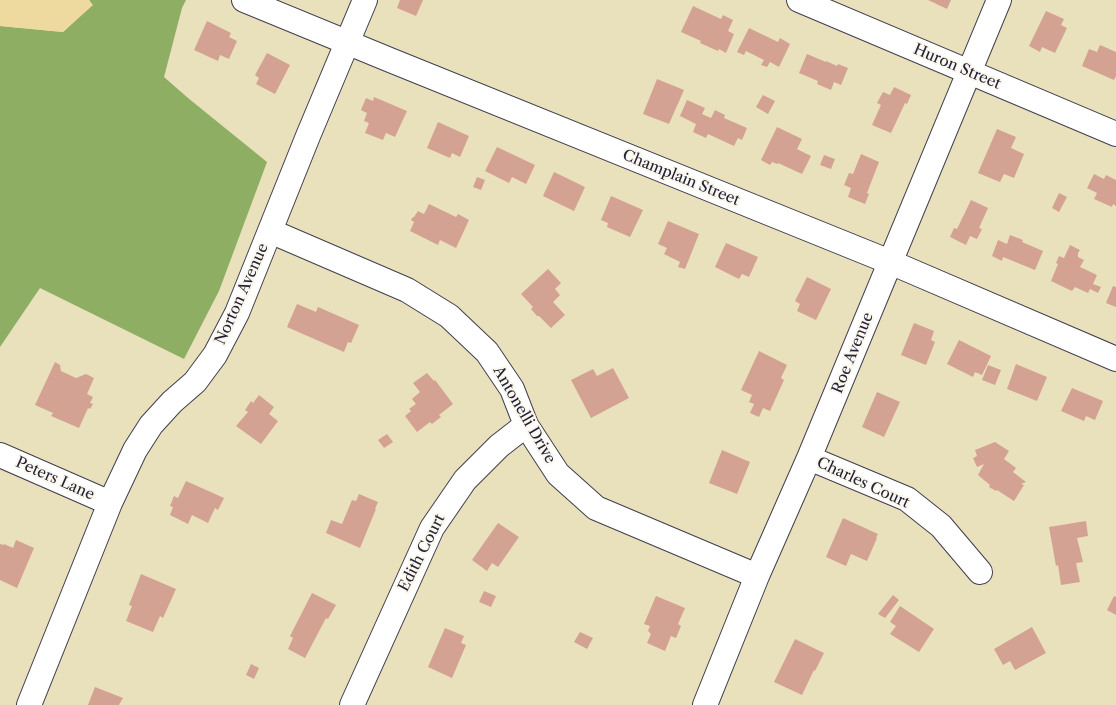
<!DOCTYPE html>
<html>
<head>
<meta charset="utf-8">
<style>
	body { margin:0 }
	canvas { display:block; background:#e9e0bc }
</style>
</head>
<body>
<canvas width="1116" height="705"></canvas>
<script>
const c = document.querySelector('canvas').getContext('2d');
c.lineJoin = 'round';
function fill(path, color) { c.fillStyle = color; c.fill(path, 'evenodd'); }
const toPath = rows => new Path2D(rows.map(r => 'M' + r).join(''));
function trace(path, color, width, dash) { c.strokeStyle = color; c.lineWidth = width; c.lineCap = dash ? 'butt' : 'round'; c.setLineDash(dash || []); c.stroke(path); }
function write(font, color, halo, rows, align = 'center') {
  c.font = font + ' "Libre Caslon Text",serif'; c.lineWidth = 4; c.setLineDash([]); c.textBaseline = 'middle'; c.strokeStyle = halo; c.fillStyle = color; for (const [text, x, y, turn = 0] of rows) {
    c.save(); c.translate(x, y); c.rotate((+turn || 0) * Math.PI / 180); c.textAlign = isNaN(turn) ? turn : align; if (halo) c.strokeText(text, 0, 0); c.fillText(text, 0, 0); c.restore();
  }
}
fill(toPath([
	[89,0,186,0,182,8,164,77,188,98,267,162,219,291,184,359,40,288,0,347,0,26,63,32,92,5]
]), '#8eaf63');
fill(toPath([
	[0,0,89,0,93,5,63,32,0,26]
]), '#eeda9e');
fill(toPath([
	[400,0,423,0,416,16,397,8],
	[928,0,951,0,947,9],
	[693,6,721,19,723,15,733,20,728,31,734,34,726,53,719,49,718,51,700,43,701,41,681,32],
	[1046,11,1064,19,1061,25,1067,28,1055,53,1042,47,1040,52,1029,46],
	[207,21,231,33,229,37,237,41,229,59,220,55,218,61,194,50],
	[749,28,778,42,780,38,790,44,779,67,770,62,767,67,761,65,764,60,746,51,744,55,737,52],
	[1100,45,1116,52,1116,76,1114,80,1082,66,1089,49,1097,52],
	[267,53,290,65,275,94,256,84,259,78,255,75],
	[807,54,826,62,826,61,837,66,838,64,848,68,841,85,834,82,831,90,817,84,818,81,799,73],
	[657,79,684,90,669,124,643,114],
	[894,87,911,95,907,104,905,103,891,133,872,125,881,105,877,103,883,92,890,95],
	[763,95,775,101,768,114,756,107],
	[374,97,407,111,395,137,386,133,383,140,365,133,369,123,364,121,367,113,361,110,366,98,373,101],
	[687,100,705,108,702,114,711,118,715,110,725,115,724,118,747,128,742,140,738,138,734,146,708,134,706,138,693,132,696,124,680,116],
	[438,122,469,136,460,157,452,153,450,158,427,148],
	[777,127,802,139,797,149,811,156,802,174,778,163,777,164,772,162,770,165,761,160],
	[997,129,1016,137,1011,148,1024,154,1014,178,1004,174,1000,182,978,173],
	[497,147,535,165,526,184,512,177,509,183,485,171],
	[861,154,879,162,867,193,869,194,865,204,848,197,851,188,844,185,849,173,853,174],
	[824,155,835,159,831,169,820,165],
	[554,172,585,187,574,211,543,196],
	[1094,174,1104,179,1106,175,1116,180,1116,206,1113,204,1112,207,1094,199,1097,193,1087,188],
	[477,177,485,180,481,190,473,187],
	[1059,193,1067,197,1059,212,1052,208],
	[611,196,643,210,630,237,607,227,608,223,601,220],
	[971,200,988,208,979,228,982,229,977,239,970,236,966,245,950,237,954,228,957,229],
	[429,204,456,217,458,214,469,220,456,248,440,240,438,245,410,231,414,222,411,220,413,217,414,217,418,211,424,214],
	[668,221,699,234,685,269,678,267,680,262,664,254,667,248,658,244],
	[1010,235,1023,240,1022,242,1043,251,1035,270,1003,257,1002,261,992,256,998,240,1007,244],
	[726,243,758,257,749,277,742,274,739,279,715,267],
	[1070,245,1080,250,1078,253,1078,257,1084,260,1080,267,1097,275,1093,284,1101,287,1098,293,1090,289,1088,293,1075,287,1072,291,1051,281,1058,264,1056,263,1059,256,1064,258],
	[548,269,561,283,555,289,560,295,553,302,565,315,551,328,539,316,537,316,531,309,533,307,521,294],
	[807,277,831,289,816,320,797,311,800,304,795,301],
	[1113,286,1116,287,1116,307,1106,303],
	[297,304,316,312,318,307,359,325,351,343,348,342,344,352,287,327],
	[914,323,934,331,931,340,935,342,926,365,901,355],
	[959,340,991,356,982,375,975,372,973,377,947,364],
	[759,351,787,365,781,378,784,380,770,411,763,408,759,417,750,413,754,404,749,402,752,395,741,390],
	[55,362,60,365,61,371,76,378,86,374,94,378,87,394,93,397,90,403,93,404,90,409,88,408,79,428,51,416,53,413,35,405],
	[1016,364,1047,377,1037,401,1007,389],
	[988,365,1001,370,995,385,982,380],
	[613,368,629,398,591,418,571,380,593,369,597,376],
	[427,373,434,381,435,380,453,404,439,415,441,417,432,424,430,422,417,432,405,416,411,411,409,409,416,404,412,399,420,392,413,383],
	[1072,388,1103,401,1095,420,1086,416,1084,421,1061,411],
	[877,392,900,402,884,437,862,427],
	[259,395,274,407,269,414,278,421,261,444,236,426,248,412,245,410,251,401,253,403],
	[387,434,393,442,384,448,378,440],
	[995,442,1009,451,1004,459,1016,468,1013,472,1026,482,1021,484,1024,485,1014,501,997,490,996,491,989,487,990,485,978,475,984,464,977,467,973,458,977,456,975,450],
	[722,450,750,462,737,494,709,483],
	[186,481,224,498,218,510,215,508,208,523,192,515,188,524,170,515,173,507,170,506,174,496,178,498],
	[359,494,378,502,375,509,376,509,360,548,326,533,331,520,342,524,352,500,356,501],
	[843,518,878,534,876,538,877,538,867,561,851,554,846,566,826,557],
	[1086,521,1088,536,1077,538,1083,562,1076,563,1080,582,1061,585,1058,565,1056,566,1049,527],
	[498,523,519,537,498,567,492,563,487,571,472,560],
	[16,540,34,548,17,588,0,580,0,544,4,545,4,544,13,548],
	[141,574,176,589,163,618,160,616,153,632,126,621,132,606,129,605],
	[484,591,496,596,491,607,479,602],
	[312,593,336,605,328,619,326,618,305,658,288,649,293,638,290,636],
	[893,595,899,600,885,618,878,614],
	[656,596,685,608,678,624,681,626,676,638,671,636,665,651,647,643,651,634,648,631,650,626,644,624],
	[1114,596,1116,597,1116,615,1107,610],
	[900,606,934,629,919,652,890,634,896,626,890,622],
	[1032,627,1046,653,1015,670,1010,661,1003,665,994,649],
	[445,628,464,636,461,643,466,645,452,678,428,667],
	[580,632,593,638,587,649,574,642],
	[795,639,824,653,815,671,814,670,802,695,774,682],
	[251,664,259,668,254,679,246,675],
	[95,687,123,698,119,705,88,705]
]), '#d4a293');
const minor = toPath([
	[244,0,390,60,890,262,1116,359],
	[799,0,1116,134],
	[270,231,407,290,449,316,487,352,512,389,526,425,558,474,596,508,757,576],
	[0,455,110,503],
	[809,458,907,499,941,526,980,572],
	[29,705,110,503,135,450,151,425,172,402,195,382,215,355,237,313,308,136,365,0],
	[352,705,432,528,465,480,499,446,526,425],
	[705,705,757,576,809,458,999,0]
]);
trace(minor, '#403e4e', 26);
trace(minor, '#fff', 24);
write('15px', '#22223b', '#fbf7ec', [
	["Huron Street",957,67,23],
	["Champlain Street",681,178,22],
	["Norton Avenue",242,294,-66],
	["Roe Avenue",853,353,-68],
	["Antonelli Drive",524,415,60],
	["Peters Lane",55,479,24],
	["Charles Court",863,483,25],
	["Edith Court",422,553,-63]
]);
</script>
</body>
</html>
